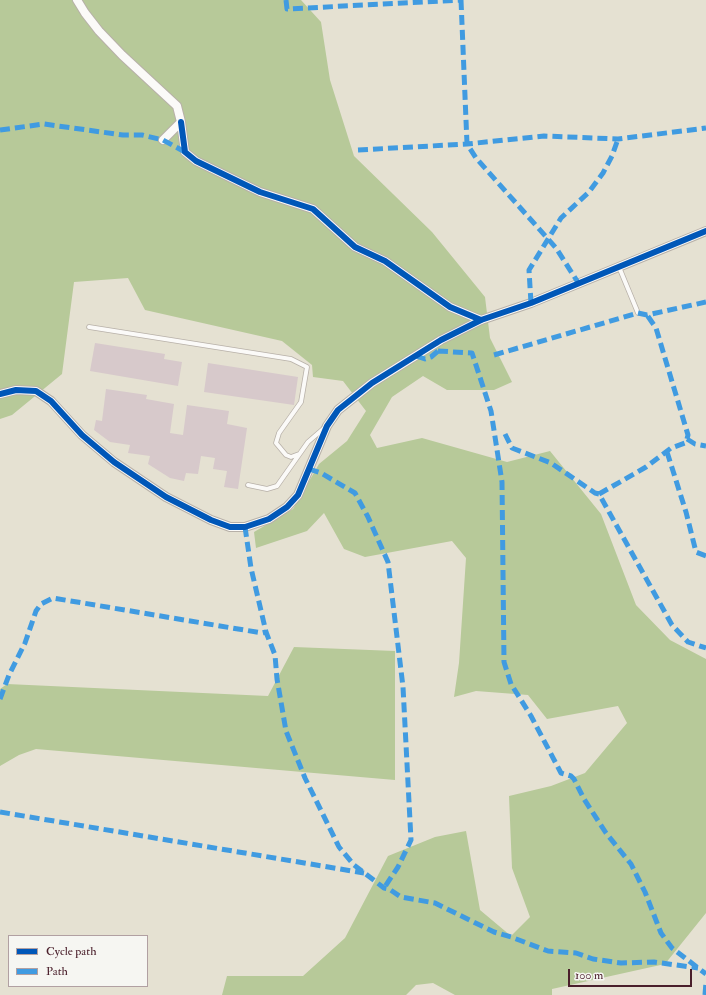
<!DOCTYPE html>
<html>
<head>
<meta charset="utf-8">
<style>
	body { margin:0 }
	#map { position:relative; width:706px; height:995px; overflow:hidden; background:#e5e1d2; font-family:"IM FELL Double Pica",serif }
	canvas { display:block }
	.legend { position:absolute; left:8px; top:935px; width:140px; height:52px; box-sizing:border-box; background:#f6f6f2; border:1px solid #b1a0a2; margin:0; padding:5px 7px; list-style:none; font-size:12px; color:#4a1f2b }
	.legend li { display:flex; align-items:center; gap:8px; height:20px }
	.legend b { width:20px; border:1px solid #b1a0a2 }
	.scale { position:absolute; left:568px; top:969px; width:124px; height:18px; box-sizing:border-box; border:2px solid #4a1f2b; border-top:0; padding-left:5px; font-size:12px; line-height:14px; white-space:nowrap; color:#4a1f2b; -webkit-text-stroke:3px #f6f6f2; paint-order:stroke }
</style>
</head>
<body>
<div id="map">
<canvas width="706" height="995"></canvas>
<ul class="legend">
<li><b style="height:5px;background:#0057b8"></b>Cycle path</li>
<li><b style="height:5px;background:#409be1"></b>Path</li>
</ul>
<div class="scale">100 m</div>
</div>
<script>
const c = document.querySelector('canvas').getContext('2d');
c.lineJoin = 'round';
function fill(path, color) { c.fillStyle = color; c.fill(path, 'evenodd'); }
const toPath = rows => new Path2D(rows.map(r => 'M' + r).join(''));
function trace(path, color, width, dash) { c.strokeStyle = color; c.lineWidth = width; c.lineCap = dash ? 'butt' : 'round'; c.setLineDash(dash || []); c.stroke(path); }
fill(toPath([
	[0,0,301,0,321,22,330,80,354,156,432,232,485,297,490,338,512,382,494,390,447,390,423,376,392,397,370,435,377,448,422,438,507,462,550,451,601,514,636,605,670,640,706,659,706,913,665,964,552,989,552,995,455,995,433,983,416,985,406,995,222,995,227,976,303,976,345,938,388,856,435,837,466,831,480,910,511,936,530,917,512,868,509,796,551,786,585,773,627,723,618,706,547,719,528,695,476,691,454,697,459,663,466,558,452,541,365,557,344,549,324,513,307,531,256,548,254,532,293,509,319,464,347,441,366,411,343,381,313,377,312,365,282,341,145,310,128,278,74,282,62,374,12,415,0,419],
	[294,647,395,651,395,780,36,749,19,755,0,766,0,689,7,684,268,696]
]), '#b7c999');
fill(toPath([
	[95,343,165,354,164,359,182,362,178,386,90,371],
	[208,363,298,377,294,405,204,392],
	[106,389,147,395,146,399,174,404,170,433,183,435,187,405,229,411,227,424,247,428,238,489,224,487,227,471,213,469,215,458,201,456,198,474,186,473,184,481,170,478,148,464,150,456,128,453,130,445,110,442,94,430,96,420,102,421]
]), '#d7c9cb');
const lane = toPath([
	[619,267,638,313],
	[89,327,291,359,307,367,301,402,279,433,276,443,286,455,291,457,299,454],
	[248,485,267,489,277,486,308,442,323,429]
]);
const street = toPath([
	[77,0,85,13,99,31,122,55,177,106,181,122,163,140],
	[181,122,185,152,196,161,260,192,313,209,355,247,385,261,450,307,481,320],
	[0,394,16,390,36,391,51,401,82,435,114,462,166,497,211,520,230,527,245,527,269,519,287,507,298,495,327,426,338,410,372,383,441,340,481,320,531,303,706,231]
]);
trace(lane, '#b7b0a8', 5.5);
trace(street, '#b7b0a8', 10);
trace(lane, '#fbfaf8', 4);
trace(street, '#fbfaf8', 8);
trace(toPath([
	[286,0,287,9,461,0],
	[461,0,467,144,476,158,556,248,579,284],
	[0,130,44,124,123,135,142,135,163,140,185,152],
	[358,150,467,144,544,136,618,139,706,128],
	[531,303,529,270,561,218,589,192,603,173,612,156,618,139],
	[438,351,472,353,491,411,502,482,504,662,511,684,531,716,561,773,571,776,574,779,584,799,606,833,631,864,645,892,661,933,672,948,706,974],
	[494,355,638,313,647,315,706,302],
	[416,356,425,359,431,357,438,351,439,346],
	[505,434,512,448,551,463,595,493,599,494,672,625,688,642,706,648],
	[687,439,695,444,706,446],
	[667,452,686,512,696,552,706,556],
	[309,469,321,473,355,493,368,517,388,562,403,687,411,840,398,867,384,888],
	[599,494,646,467,671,448,685,443,687,439,688,435,656,328,647,315],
	[245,527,251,568,266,632,275,655,277,679,286,731,305,778,339,847,354,865,384,888,389,889,401,897,435,903,494,932,511,937,548,951,576,953,593,959,621,963,654,962,698,968],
	[0,699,9,675,25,643,36,611,41,604,53,598,262,633,266,632],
	[0,812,364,873],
	[705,995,706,982]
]), '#409be1', 5, [10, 5]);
trace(toPath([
	[181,122,185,152,196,161,260,192,313,209,355,247,385,261,450,307,481,320],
	[0,394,16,390,36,391,51,401,82,435,114,462,166,497,211,520,230,527,245,527,269,519,287,507,298,495,327,426,338,410,372,383,441,340,481,320,531,303,706,231]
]), '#0057b8', 6);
</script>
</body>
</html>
